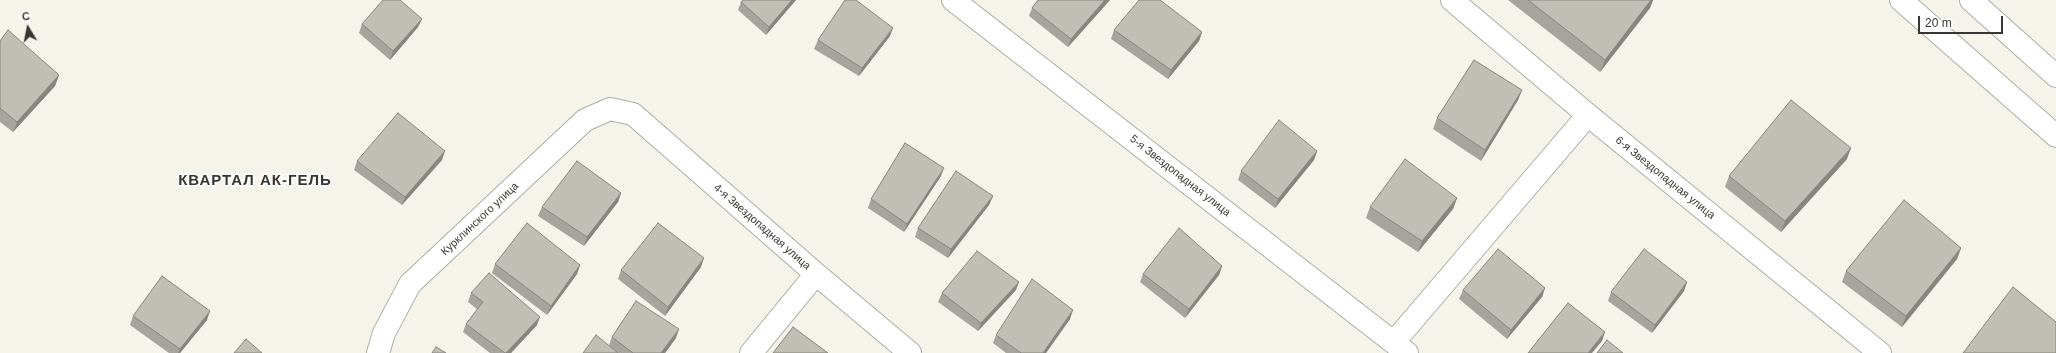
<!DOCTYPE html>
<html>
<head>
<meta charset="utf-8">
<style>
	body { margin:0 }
	#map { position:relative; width:2056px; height:353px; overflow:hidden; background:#f5f4eb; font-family:Helvetica,sans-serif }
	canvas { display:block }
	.north { position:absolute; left:8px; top:8px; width:40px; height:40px; -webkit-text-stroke:3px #fff; paint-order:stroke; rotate:350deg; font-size:11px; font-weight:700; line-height:16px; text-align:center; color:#363632 }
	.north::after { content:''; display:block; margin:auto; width:14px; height:18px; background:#363632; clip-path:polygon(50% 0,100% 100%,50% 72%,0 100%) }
	.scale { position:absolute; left:1918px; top:16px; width:85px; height:18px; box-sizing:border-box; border:2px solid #363632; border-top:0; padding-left:5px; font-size:12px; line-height:14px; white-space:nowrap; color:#363632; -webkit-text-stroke:3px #fff; paint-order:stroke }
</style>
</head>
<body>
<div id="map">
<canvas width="2056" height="353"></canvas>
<div class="north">С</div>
<div class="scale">20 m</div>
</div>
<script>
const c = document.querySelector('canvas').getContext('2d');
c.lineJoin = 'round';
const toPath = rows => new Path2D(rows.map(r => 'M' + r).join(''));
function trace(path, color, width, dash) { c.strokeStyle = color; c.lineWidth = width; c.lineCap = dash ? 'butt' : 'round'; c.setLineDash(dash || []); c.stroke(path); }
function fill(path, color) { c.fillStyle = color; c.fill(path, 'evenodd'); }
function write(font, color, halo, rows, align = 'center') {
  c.font = font + ' Helvetica,sans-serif'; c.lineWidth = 3.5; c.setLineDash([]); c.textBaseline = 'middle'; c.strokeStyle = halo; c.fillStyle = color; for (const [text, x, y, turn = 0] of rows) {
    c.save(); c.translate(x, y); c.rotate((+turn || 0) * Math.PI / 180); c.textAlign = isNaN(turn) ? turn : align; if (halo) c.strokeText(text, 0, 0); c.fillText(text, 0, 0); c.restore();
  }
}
const minor = toPath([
	[953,0,1407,353],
	[1452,0,1588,115,1880,353],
	[1394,342,1588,115],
	[378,353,384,333,410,284,585,120,610,109,633,114,816,274,910,353],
	[751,353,816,274]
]);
const major = toPath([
	[1901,0,2056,136],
	[1971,0,2056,76]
]);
trace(minor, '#adada4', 24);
trace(major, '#adada4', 24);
trace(minor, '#fff', 22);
trace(major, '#fff', 22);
fill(toPath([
	[796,0,766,35,738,10,741,2],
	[1038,0,1110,0,1068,47,1029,16,1032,8],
	[1508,0,1653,0,1650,8,1600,72],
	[422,19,418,27,390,60,359,33,362,24],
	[1114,30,1202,32,1199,41,1168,79,1111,39],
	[890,36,859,76,814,49,818,40],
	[0,41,59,75,55,86,13,132,0,122],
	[1522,90,1518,100,1481,161,1433,129,1437,118],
	[1317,151,1314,160,1275,208,1238,180,1241,171],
	[1847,159,1781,232,1725,187,1729,176],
	[442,160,402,205,354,170,357,161],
	[941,176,904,232,868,208,871,199],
	[621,193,618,202,584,246,538,216,542,207],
	[993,196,989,205,948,258,915,237,918,228],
	[1457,198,1453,209,1418,252,1366,218,1370,207],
	[1961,248,1957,259,1902,327,1842,282,1846,271],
	[495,264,580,265,577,274,547,315,492,273],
	[1222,266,1219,275,1185,318,1140,282,1143,274],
	[701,267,665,316,618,279,621,270],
	[1687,282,1684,291,1652,333,1608,301,1611,292],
	[1545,288,1542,297,1507,339,1459,299,1463,290],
	[1016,290,978,331,938,302,942,293],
	[471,293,537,325,511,353,490,353,463,332,466,324,477,309,468,302],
	[133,316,207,320,180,353,169,353,130,325],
	[1070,319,1046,353,1006,353,993,343,996,335],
	[612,337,676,338,665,353,618,353,609,345]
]), '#a5a49d');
fill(toPath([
	[792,0,796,0,766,35,769,27],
	[1105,0,1110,0,1068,47,1071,39],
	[1651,0,1653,0,1650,8,1600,72,1605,60],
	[422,19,418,27,390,60,393,51],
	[893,28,890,36,859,76,862,68],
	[1202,32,1199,41,1168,79,1171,70],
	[59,75,55,86,13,132,17,122],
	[1522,90,1518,100,1481,161,1485,150],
	[1851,148,1847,159,1781,232,1785,221],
	[445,151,442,160,402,205,405,197],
	[1317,151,1314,160,1275,208,1278,199],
	[944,168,941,176,904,232,907,224],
	[621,193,618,202,584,246,587,237],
	[993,196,989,205,948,258,951,249],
	[1457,198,1453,209,1418,252,1422,241],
	[1961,248,1957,259,1902,327,1906,316],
	[704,258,701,267,665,316,668,307],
	[580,265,577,274,547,315,551,306],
	[1222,266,1219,275,1185,318,1189,309],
	[1019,282,1016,290,978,331,981,323],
	[1687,282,1684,291,1652,333,1655,325],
	[1545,288,1542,297,1507,339,1511,330],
	[1073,310,1070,319,1046,353,1043,353],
	[210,311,207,320,180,353,178,353,180,349],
	[540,317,537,325,511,353,506,353],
	[679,329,676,338,665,353,661,353],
	[1605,332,1602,341,1592,353,1588,353]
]), '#86867f');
const building = toPath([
	[383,0,400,0,422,19,393,51,362,24,383,0],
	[743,0,792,0,769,27,741,2,743,0],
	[845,0,856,0,893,28,862,68,818,40,845,0],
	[1038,0,1105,0,1071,39,1032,8,1038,0],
	[1139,0,1160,0,1202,32,1171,70,1114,30,1139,0],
	[1528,0,1651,0,1605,60,1528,0],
	[8,30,59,75,17,122,0,108,0,41,8,30],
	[1474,60,1522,90,1485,150,1437,118,1474,60],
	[1791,100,1851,148,1785,221,1729,176,1791,100],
	[398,113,445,151,405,197,357,161,398,113],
	[1279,120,1317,151,1278,199,1241,171,1279,120],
	[905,143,944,168,907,224,871,199,905,143],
	[1405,159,1457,198,1422,241,1370,207,1405,159],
	[577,161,621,193,587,237,542,207,577,161],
	[956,171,993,196,951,249,918,228,956,171],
	[1904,200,1961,248,1906,316,1846,271,1904,200],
	[527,223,580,265,551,306,495,264,527,223],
	[658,223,704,258,668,307,621,270,658,223],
	[1179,228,1222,266,1189,309,1143,274,1179,228],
	[1498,249,1545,288,1511,330,1463,290,1498,249],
	[1644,249,1687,282,1655,325,1611,292,1644,249],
	[977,251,1019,282,981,323,942,293,977,251],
	[489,273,540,317,506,353,505,353,466,324,483,302,471,293,489,273],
	[162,276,210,311,180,349,133,316,162,276],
	[1032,279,1073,310,1043,353,1021,353,996,335,1032,279],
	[2013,287,2056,322,2056,353,1963,353,2013,287],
	[636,301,679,329,661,353,633,353,612,337,636,301],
	[1568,303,1605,332,1588,353,1528,353,1568,303],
	[793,327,828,353,773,353,793,327],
	[596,335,618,353,583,353,596,335],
	[246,339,262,353,234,353,246,339],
	[1607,340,1623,353,1597,353,1607,340],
	[436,347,446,353,432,353,436,347]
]);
fill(building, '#c0bfb6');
trace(building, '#86867f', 1);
write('11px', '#363632', '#fff', [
	["5-я Звездопадная улица",1180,176,38],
	["6-я Звездопадная улица",1665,178,39],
	["Курклинского улица",480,219,-43],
	["4-я Звездопадная улица",762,227,41]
]);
c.letterSpacing = '1px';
write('bold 15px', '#363632', '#fff', [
	["КВАРТАЛ АК-ГЕЛЬ",255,181]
]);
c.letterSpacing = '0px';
</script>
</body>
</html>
